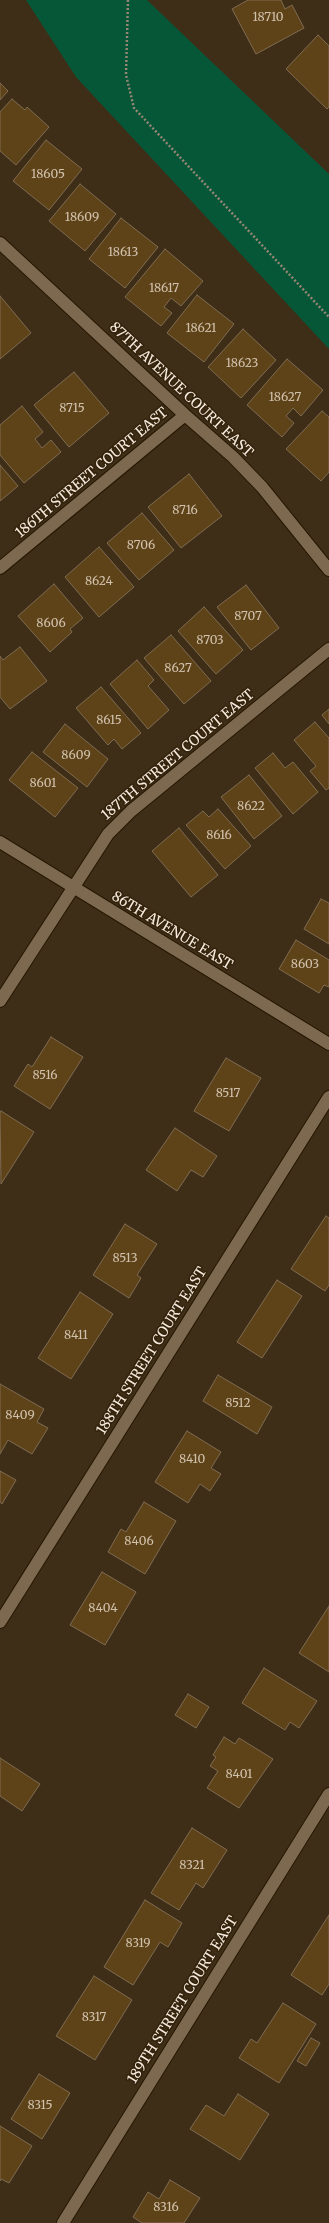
<!DOCTYPE html>
<html>
<head>
<meta charset="utf-8">
<style>
	body { margin:0 }
	canvas { display:block; background:#3f2e17 }
</style>
</head>
<body>
<canvas width="329" height="2223"></canvas>
<script>
const c = document.querySelector('canvas').getContext('2d');
c.lineJoin = 'round';
function fill(path, color) { c.fillStyle = color; c.fill(path, 'evenodd'); }
const toPath = rows => new Path2D(rows.map(r => 'M' + r).join(''));
function trace(path, color, width, dash) { c.strokeStyle = color; c.lineWidth = width; c.lineCap = dash ? 'butt' : 'round'; c.setLineDash(dash || []); c.stroke(path); }
function write(font, color, halo, rows, align = 'center') {
  c.font = font + ' Merriweather,serif'; c.lineWidth = 3.5; c.setLineDash([]); c.textBaseline = 'middle'; c.strokeStyle = halo; c.fillStyle = color; for (const [text, x, y, turn = 0] of rows) {
    c.save(); c.translate(x, y); c.rotate((+turn || 0) * Math.PI / 180); c.textAlign = isNaN(turn) ? turn : align; if (halo) c.strokeText(text, 0, 0); c.fillText(text, 0, 0); c.restore();
  }
}
fill(toPath([
	[26,0,147,0,329,174,329,349,76,77]
]), '#065638');
const building = toPath([
	[248,0,281,0,285,9,292,5,304,28,256,54,232,9,248,0],
	[318,35,329,46,329,107,327,109,286,69,318,35],
	[0,83,8,91,0,100,0,83],
	[12,99,25,110,27,107,49,127,16,165,0,151,0,112,12,99],
	[46,140,82,169,49,210,13,181,46,140],
	[80,184,116,214,85,251,49,221,80,184],
	[121,218,158,247,125,288,89,259,121,218],
	[165,249,203,281,181,306,171,298,164,307,172,313,161,326,125,297,165,249],
	[197,295,234,324,204,362,167,333,197,295],
	[0,296,31,333,0,359,0,296],
	[243,329,276,360,241,398,208,367,243,329],
	[287,359,323,390,301,416,293,408,286,416,294,423,282,437,247,405,287,359],
	[74,372,109,413,69,447,34,405,74,372],
	[22,406,43,432,35,439,42,448,51,440,61,452,24,483,0,455,0,425,22,406],
	[322,411,329,417,329,472,321,481,286,449,322,411],
	[0,465,18,486,0,501,0,465],
	[189,474,222,516,181,548,148,507,189,474],
	[142,513,174,550,139,580,107,543,142,513],
	[99,547,134,587,99,617,65,577,99,547],
	[54,584,83,618,70,629,72,632,50,652,18,616,54,584],
	[246,585,279,628,251,650,217,607,246,585],
	[204,607,243,650,216,674,178,631,204,607],
	[171,635,211,681,184,704,144,658,171,635],
	[20,647,47,681,10,709,0,697,0,656,3,660,20,647],
	[137,660,154,680,148,686,169,710,148,729,110,684,137,660],
	[101,687,141,733,122,749,114,739,108,745,76,708,101,687],
	[329,709,329,724,322,715,329,709],
	[315,722,329,738,329,788,326,790,310,771,316,766,294,740,315,722],
	[65,724,108,759,87,787,43,752,65,724],
	[32,752,78,788,55,817,9,780,32,752],
	[273,753,285,768,293,762,318,792,293,814,255,768,273,753],
	[249,775,282,816,254,839,221,797,249,775],
	[218,809,251,846,225,869,186,825,203,811,209,817,218,809],
	[179,828,218,875,191,897,152,851,179,828],
	[321,899,329,903,329,944,304,929,321,899],
	[296,940,329,960,329,987,324,985,319,993,279,969,296,940],
	[51,1037,83,1057,50,1109,14,1086,28,1064,32,1067,51,1037],
	[226,1058,261,1078,229,1131,194,1111,226,1058],
	[1,1111,34,1132,1,1184,0,1113,1,1111],
	[175,1128,217,1156,203,1177,191,1170,177,1191,146,1170,175,1128],
	[326,1216,329,1218,329,1285,325,1291,291,1269,326,1216],
	[125,1224,157,1244,137,1275,141,1278,129,1298,93,1275,125,1224],
	[277,1280,302,1296,262,1358,237,1342,277,1280],
	[80,1292,113,1314,71,1379,38,1358,80,1292],
	[218,1375,272,1407,257,1434,203,1401,218,1375],
	[0,1384,44,1409,37,1422,48,1428,32,1454,8,1440,0,1454,0,1384],
	[187,1431,221,1452,211,1468,221,1474,210,1491,200,1484,188,1503,155,1482,187,1431],
	[0,1471,16,1480,2,1504,0,1502,0,1471],
	[144,1502,176,1521,145,1574,108,1552,121,1529,126,1532,144,1502],
	[102,1572,136,1592,105,1645,70,1625,102,1572],
	[329,1606,329,1672,299,1653,329,1606],
	[264,1668,317,1701,299,1728,290,1722,285,1730,242,1703,264,1668],
	[188,1694,209,1707,196,1728,175,1715,188,1694],
	[224,1737,235,1744,239,1738,273,1759,239,1808,207,1788,218,1771,210,1766,216,1757,213,1755,224,1737],
	[0,1758,40,1784,22,1811,0,1796,0,1758],
	[192,1828,227,1850,203,1888,196,1883,179,1910,151,1893,192,1828],
	[145,1900,182,1923,168,1947,160,1942,133,1985,104,1967,145,1900],
	[329,1915,329,1984,322,1995,291,1975,329,1915],
	[94,1976,132,2000,95,2060,56,2036,94,1976],
	[283,2003,316,2024,279,2083,239,2058,251,2039,257,2043,283,2003],
	[311,2038,320,2043,306,2066,297,2061,311,2038],
	[39,2074,70,2093,42,2139,11,2119,39,2074],
	[238,2094,269,2114,240,2160,190,2129,206,2105,224,2116,238,2094],
	[0,2126,32,2146,9,2183,1,2179,0,2181,0,2126],
	[170,2180,200,2198,184,2223,142,2223,133,2217,148,2192,159,2199,170,2180]
]);
fill(building, '#5e4218');
trace(building, '#7e6b52', 1);
const minor = toPath([
	[0,243,185,415,233,457,262,487,329,570],
	[0,568,185,415],
	[0,842,329,1044],
	[0,1001,108,834,131,811,329,649],
	[0,1622,329,1097],
	[63,2223,329,1794]
]);
trace(minor, '#251601', 14);
trace(toPath([
	[128,0,126,75,134,108,329,317]
]), '#968775', 2.5, [2, 2]);
trace(minor, '#7c6950', 12);
write('12px', '#d0c1ac', null, [
	["18710",268,18],
	["18605",48,175],
	["18609",82,218],
	["18613",123,253],
	["18617",164,289],
	["18621",201,329],
	["18623",242,364],
	["18627",285,398],
	["8715",72,409],
	["8716",185,511],
	["8706",141,546],
	["8624",99,582],
	["8707",248,617],
	["8606",51,624],
	["8703",210,641],
	["8627",178,669],
	["8615",109,721],
	["8609",76,756],
	["8601",43,784],
	["8622",251,807],
	["8616",219,836],
	["8603",305,965],
	["8516",45,1076],
	["8517",228,1094],
	["8513",125,1259],
	["8411",76,1336],
	["8512",238,1404],
	["8409",20,1416],
	["8410",192,1460],
	["8406",139,1542],
	["8404",103,1609],
	["8401",239,1775],
	["8321",192,1866],
	["8319",138,1944],
	["8317",94,2018],
	["8315",40,2106],
	["8316",166,2208]
]);
write('14px', '#f6ebdd', '#35240d', [
	["87TH AVENUE COURT EAST",181,390,43],
	["186TH STREET COURT EAST",92,473,-40],
	["187TH STREET COURT EAST",178,755,-40],
	["86TH AVENUE EAST",172,931,31],
	["188TH STREET COURT EAST",152,1351,-58],
	["189TH STREET COURT EAST",183,2000,-58]
]);
</script>
</body>
</html>
